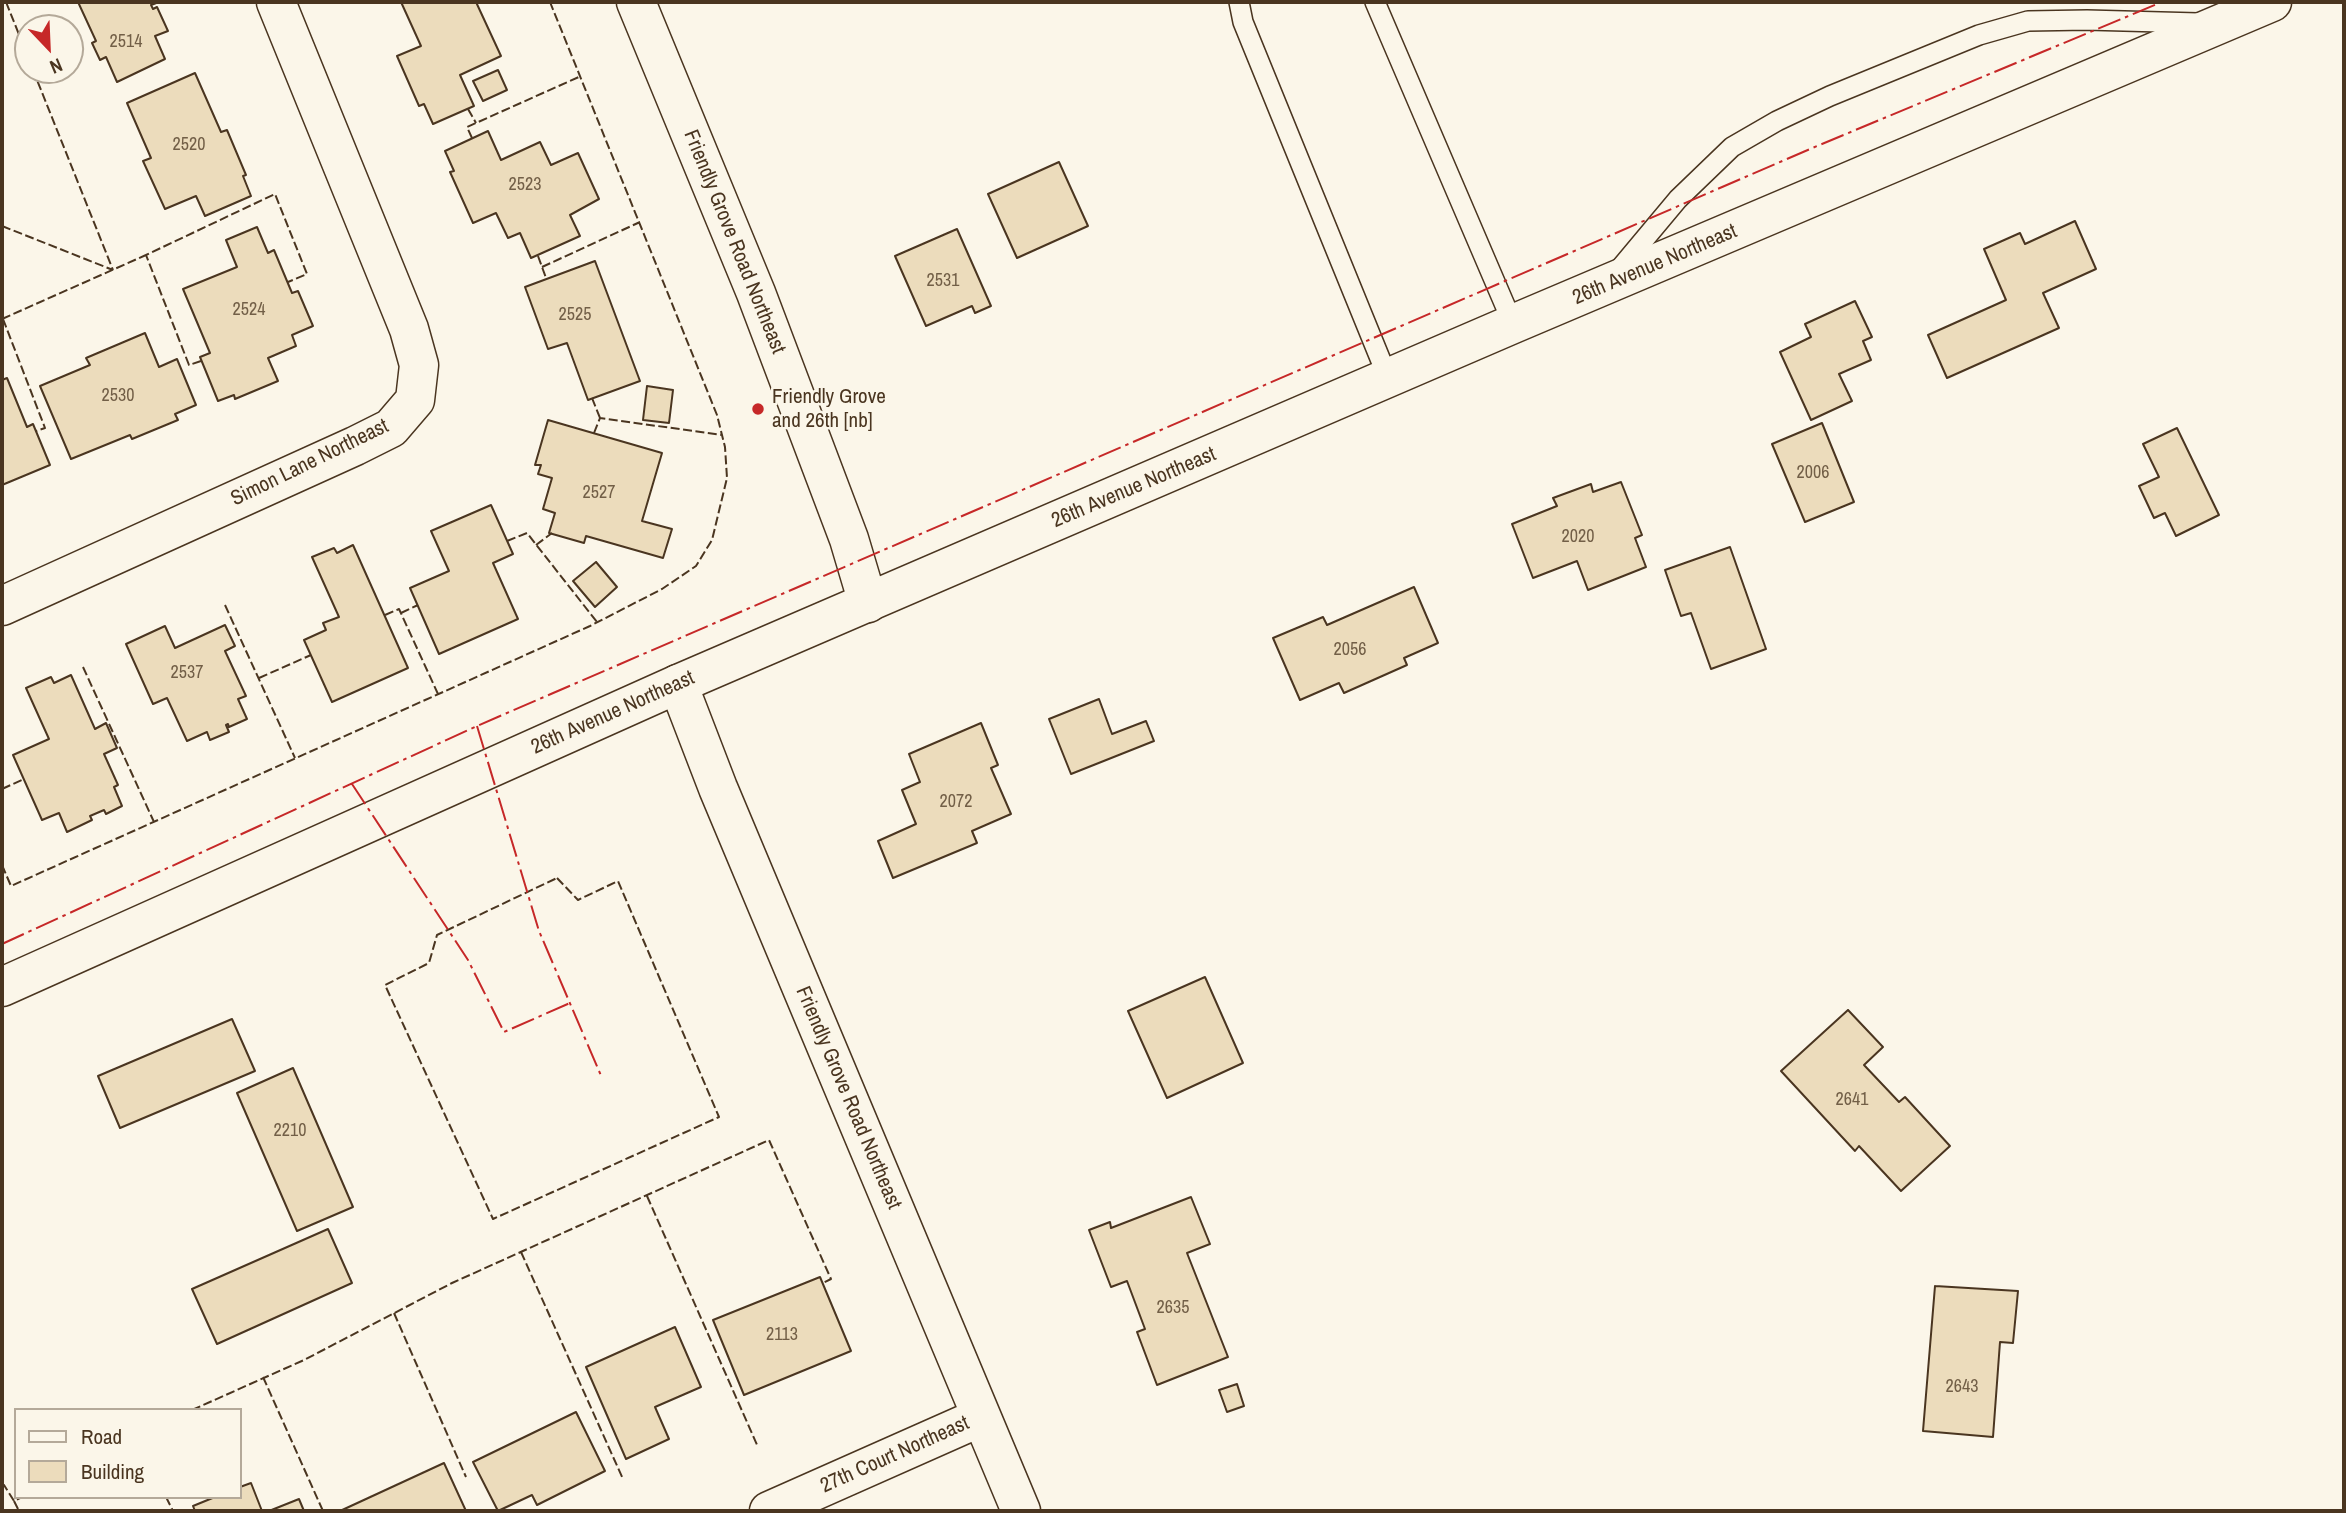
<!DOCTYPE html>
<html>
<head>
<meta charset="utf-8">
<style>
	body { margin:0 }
	#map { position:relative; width:2346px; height:1513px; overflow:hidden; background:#fbf6e9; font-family:"Archivo Narrow",sans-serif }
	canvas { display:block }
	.frame { position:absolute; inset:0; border:4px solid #4a3520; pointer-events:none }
	.legend { position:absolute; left:14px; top:1408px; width:228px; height:91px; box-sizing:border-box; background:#fbf6e9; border:2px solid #b4a999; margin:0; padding:9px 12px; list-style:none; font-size:21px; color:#4a3520 }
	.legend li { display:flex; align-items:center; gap:14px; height:35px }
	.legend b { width:35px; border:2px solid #b4a999 }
	.north { position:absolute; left:14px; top:14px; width:70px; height:70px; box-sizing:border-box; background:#fbf6e9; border:2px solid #b4a999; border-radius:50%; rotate:157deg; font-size:19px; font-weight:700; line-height:28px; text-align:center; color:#4a3520 }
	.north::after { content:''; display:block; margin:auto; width:24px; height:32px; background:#c62828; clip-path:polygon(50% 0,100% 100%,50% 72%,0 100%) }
</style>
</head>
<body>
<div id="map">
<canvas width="2346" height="1513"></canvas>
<div class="frame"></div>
<ul class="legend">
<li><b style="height:9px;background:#fbf6e9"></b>Road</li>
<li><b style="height:19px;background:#ecdcbc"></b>Building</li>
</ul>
<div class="north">N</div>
</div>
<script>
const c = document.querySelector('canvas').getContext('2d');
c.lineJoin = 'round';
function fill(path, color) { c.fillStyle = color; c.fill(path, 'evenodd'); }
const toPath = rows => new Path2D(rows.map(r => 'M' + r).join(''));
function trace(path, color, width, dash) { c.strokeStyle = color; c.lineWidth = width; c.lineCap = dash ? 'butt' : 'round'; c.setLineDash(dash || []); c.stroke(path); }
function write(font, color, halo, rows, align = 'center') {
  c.font = font + ' "Archivo Narrow",sans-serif'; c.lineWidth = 5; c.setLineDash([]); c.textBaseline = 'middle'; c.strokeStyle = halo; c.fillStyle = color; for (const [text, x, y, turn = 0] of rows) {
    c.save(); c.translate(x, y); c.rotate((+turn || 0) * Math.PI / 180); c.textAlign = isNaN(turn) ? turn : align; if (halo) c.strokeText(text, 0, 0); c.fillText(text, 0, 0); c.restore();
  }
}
const building = toPath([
	[78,2,159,2,151,5,153,9,157,7,168,31,155,36,165,59,117,82,106,57,100,60,92,43,96,41,78,2],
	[401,2,476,2,501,56,460,75,474,106,433,124,424,104,419,106,397,56,421,46,401,2],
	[498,70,507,90,483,101,473,81,498,70],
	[195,73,221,132,227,130,246,175,243,176,251,196,205,216,196,196,165,209,143,161,151,158,127,103,195,73],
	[488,131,501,160,540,142,551,165,578,153,599,199,570,215,580,236,531,258,520,233,508,238,496,213,473,223,450,172,454,171,445,151,488,131],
	[1059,162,1088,226,1017,258,988,194,1059,162],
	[2075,221,2096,269,2043,293,2059,328,1947,378,1928,335,2006,300,1984,249,2020,233,2025,244,2075,221],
	[257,227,268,253,274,250,292,293,298,291,313,326,292,335,296,346,268,358,278,381,235,399,234,395,218,401,200,357,210,353,183,289,237,267,226,240,257,227],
	[957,229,991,306,975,313,972,306,926,326,895,256,957,229],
	[595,261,640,381,588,400,567,343,548,349,525,287,595,261],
	[1855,301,1872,337,1863,341,1871,360,1839,374,1852,401,1811,420,1780,352,1811,337,1805,324,1855,301],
	[145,333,159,367,177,359,196,405,175,414,178,420,132,439,130,435,71,459,40,386,90,365,86,358,145,333],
	[7,378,27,427,33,424,50,465,2,485,2,380,7,378],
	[647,386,673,390,669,423,643,420,647,386],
	[548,420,662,453,642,521,672,529,663,558,586,536,584,543,549,533,555,513,543,509,552,478,538,474,541,465,535,465,548,420],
	[1822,423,1854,502,1805,522,1772,444,1822,423],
	[2177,428,2219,515,2176,536,2165,513,2154,518,2139,486,2159,477,2143,444,2177,428],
	[1621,482,1642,535,1635,538,1646,567,1588,590,1577,561,1533,578,1512,524,1557,506,1553,498,1591,484,1593,492,1621,482],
	[491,505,513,554,493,563,518,619,439,654,410,588,449,571,431,531,491,505],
	[353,545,408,668,332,702,304,640,326,630,323,623,339,617,312,557,334,548,337,553,353,545],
	[1730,547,1766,649,1711,669,1691,613,1681,616,1665,570,1730,547],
	[596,562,617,587,595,607,573,581,596,562],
	[1414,587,1438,643,1404,658,1407,665,1344,693,1339,683,1300,700,1273,638,1323,617,1327,625,1414,587],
	[225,625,235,646,225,651,246,696,238,699,247,719,229,727,228,724,226,725,229,732,210,740,207,732,187,741,167,698,153,704,126,644,165,626,175,648,225,625],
	[71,675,95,729,106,723,117,748,104,754,118,785,114,787,122,806,106,814,104,810,90,816,92,820,67,832,59,813,42,820,13,755,49,739,26,688,51,677,54,683,71,675],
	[1099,699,1112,734,1146,721,1154,741,1071,774,1049,719,1099,699],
	[981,723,998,765,991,768,1011,814,972,831,977,843,893,878,878,841,916,824,902,790,920,782,909,754,981,723],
	[1205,977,1243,1063,1167,1098,1128,1011,1205,977],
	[1848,1010,1883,1047,1864,1065,1899,1102,1905,1097,1950,1146,1901,1191,1859,1146,1855,1151,1781,1071,1848,1010],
	[232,1019,255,1071,120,1128,98,1076,232,1019],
	[293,1068,353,1207,297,1231,237,1093,293,1068],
	[1191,1197,1210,1244,1187,1253,1228,1357,1157,1385,1137,1332,1145,1329,1127,1281,1111,1287,1089,1230,1110,1222,1111,1228,1191,1197],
	[328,1229,352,1283,217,1344,192,1289,328,1229],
	[820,1277,851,1351,744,1395,713,1320,820,1277],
	[1935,1286,2018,1291,2013,1343,2000,1342,1993,1437,1923,1431,1935,1286],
	[675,1327,701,1387,655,1407,669,1439,626,1459,586,1367,675,1327],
	[1237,1384,1244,1406,1227,1412,1219,1390,1237,1384],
	[576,1412,605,1471,537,1505,532,1495,498,1511,473,1462,576,1412],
	[444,1463,466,1511,340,1511,444,1463],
	[251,1483,262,1511,195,1511,193,1506,215,1497,240,1497,240,1487,251,1483],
	[299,1499,304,1511,269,1511,299,1499]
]);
fill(building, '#ecdcbc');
trace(building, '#4a3520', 2);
const lane = toPath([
	[1239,2,1243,22,1388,378],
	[1375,2,1513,324],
	[1617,272,1678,199,1732,147,1777,121,1830,96,1979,35,2028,21,2087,20,2198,23]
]);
const street = toPath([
	[636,2,756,293,849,539,868,603],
	[2,606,355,446,391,428,415,400,419,365,409,329,276,2],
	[678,684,718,788,1021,1511],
	[769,1511,981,1417]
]);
const secondary = toPath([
	[2,987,678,684,1513,324,2272,2]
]);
trace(lane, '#4a3520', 22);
trace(street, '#4a3520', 41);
trace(secondary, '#4a3520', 41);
trace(lane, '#fbf6e9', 19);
trace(street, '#fbf6e9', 38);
trace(secondary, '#fbf6e9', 38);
trace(toPath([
	[6,2,28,57],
	[33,70,113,270],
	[468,109,476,123],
	[472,138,467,127,581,76],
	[2,226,113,270],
	[538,256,546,278],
	[542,267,640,222],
	[2,319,146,255],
	[3,319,45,428,36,431],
	[201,361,189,365,146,255,275,194,307,274,288,282],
	[592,398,600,418],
	[594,433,600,418,722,435],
	[507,541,527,533,597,622],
	[536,545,552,533],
	[225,605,295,758],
	[401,613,418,605],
	[385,615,399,609,438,694],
	[83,667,154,822],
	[259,678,311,655],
	[2,789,24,779],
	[2,865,11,886,590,626,662,589,696,566,712,540,727,478,725,447,717,415,550,2],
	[557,878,578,900,618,881,719,1117,493,1219,385,985,429,963,437,935,557,878],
	[647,1196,758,1447],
	[521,1252,623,1479],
	[394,1313,466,1477],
	[263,1377,323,1511],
	[192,1410,304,1360,452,1283,769,1140,831,1279,823,1283],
	[2,1487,4,1485,14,1501,22,1497],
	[166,1497,173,1511],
	[14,1501,19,1511]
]), '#4a3520', 2, [9, 3.5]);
trace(toPath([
	[477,726,539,931,602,1078],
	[352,784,468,960,504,1032,570,1003],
	[2,944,477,726,1810,149,2162,2]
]), '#c62828', 2, [24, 5, 3.5, 5]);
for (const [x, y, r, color] of [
	[758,409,7,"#c62828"]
]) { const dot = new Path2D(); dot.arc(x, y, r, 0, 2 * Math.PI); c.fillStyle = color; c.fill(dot); trace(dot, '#fbf6e9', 2.5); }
write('18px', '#725f47', null, [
	["2514",126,42],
	["2520",189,145],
	["2523",525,185],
	["2531",943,281],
	["2524",249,310],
	["2525",575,315],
	["2530",118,396],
	["2006",1813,473],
	["2527",599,493],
	["2020",1578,537],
	["2056",1350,650],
	["2537",187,673],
	["2072",956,802],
	["2641",1852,1100],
	["2210",290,1131],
	["2635",1173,1308],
	["2113",782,1335],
	["2643",1962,1387]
]);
write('21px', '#4a3520', '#fbf6e9', [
	["Friendly Grove Road Northeast",734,242,68],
	["26th Avenue Northeast",1655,265,-23],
	["Simon Lane Northeast",310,463,-26],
	["26th Avenue Northeast",1134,488,-23],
	["26th Avenue Northeast",613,713,-24],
	["Friendly Grove Road Northeast",848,1098,67],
	["27th Court Northeast",895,1455,-24]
]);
write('21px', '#4a3520', '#fbf6e9', [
	["Friendly Grove",772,397],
	["and 26th [nb]",772,421]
], 'left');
</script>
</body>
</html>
